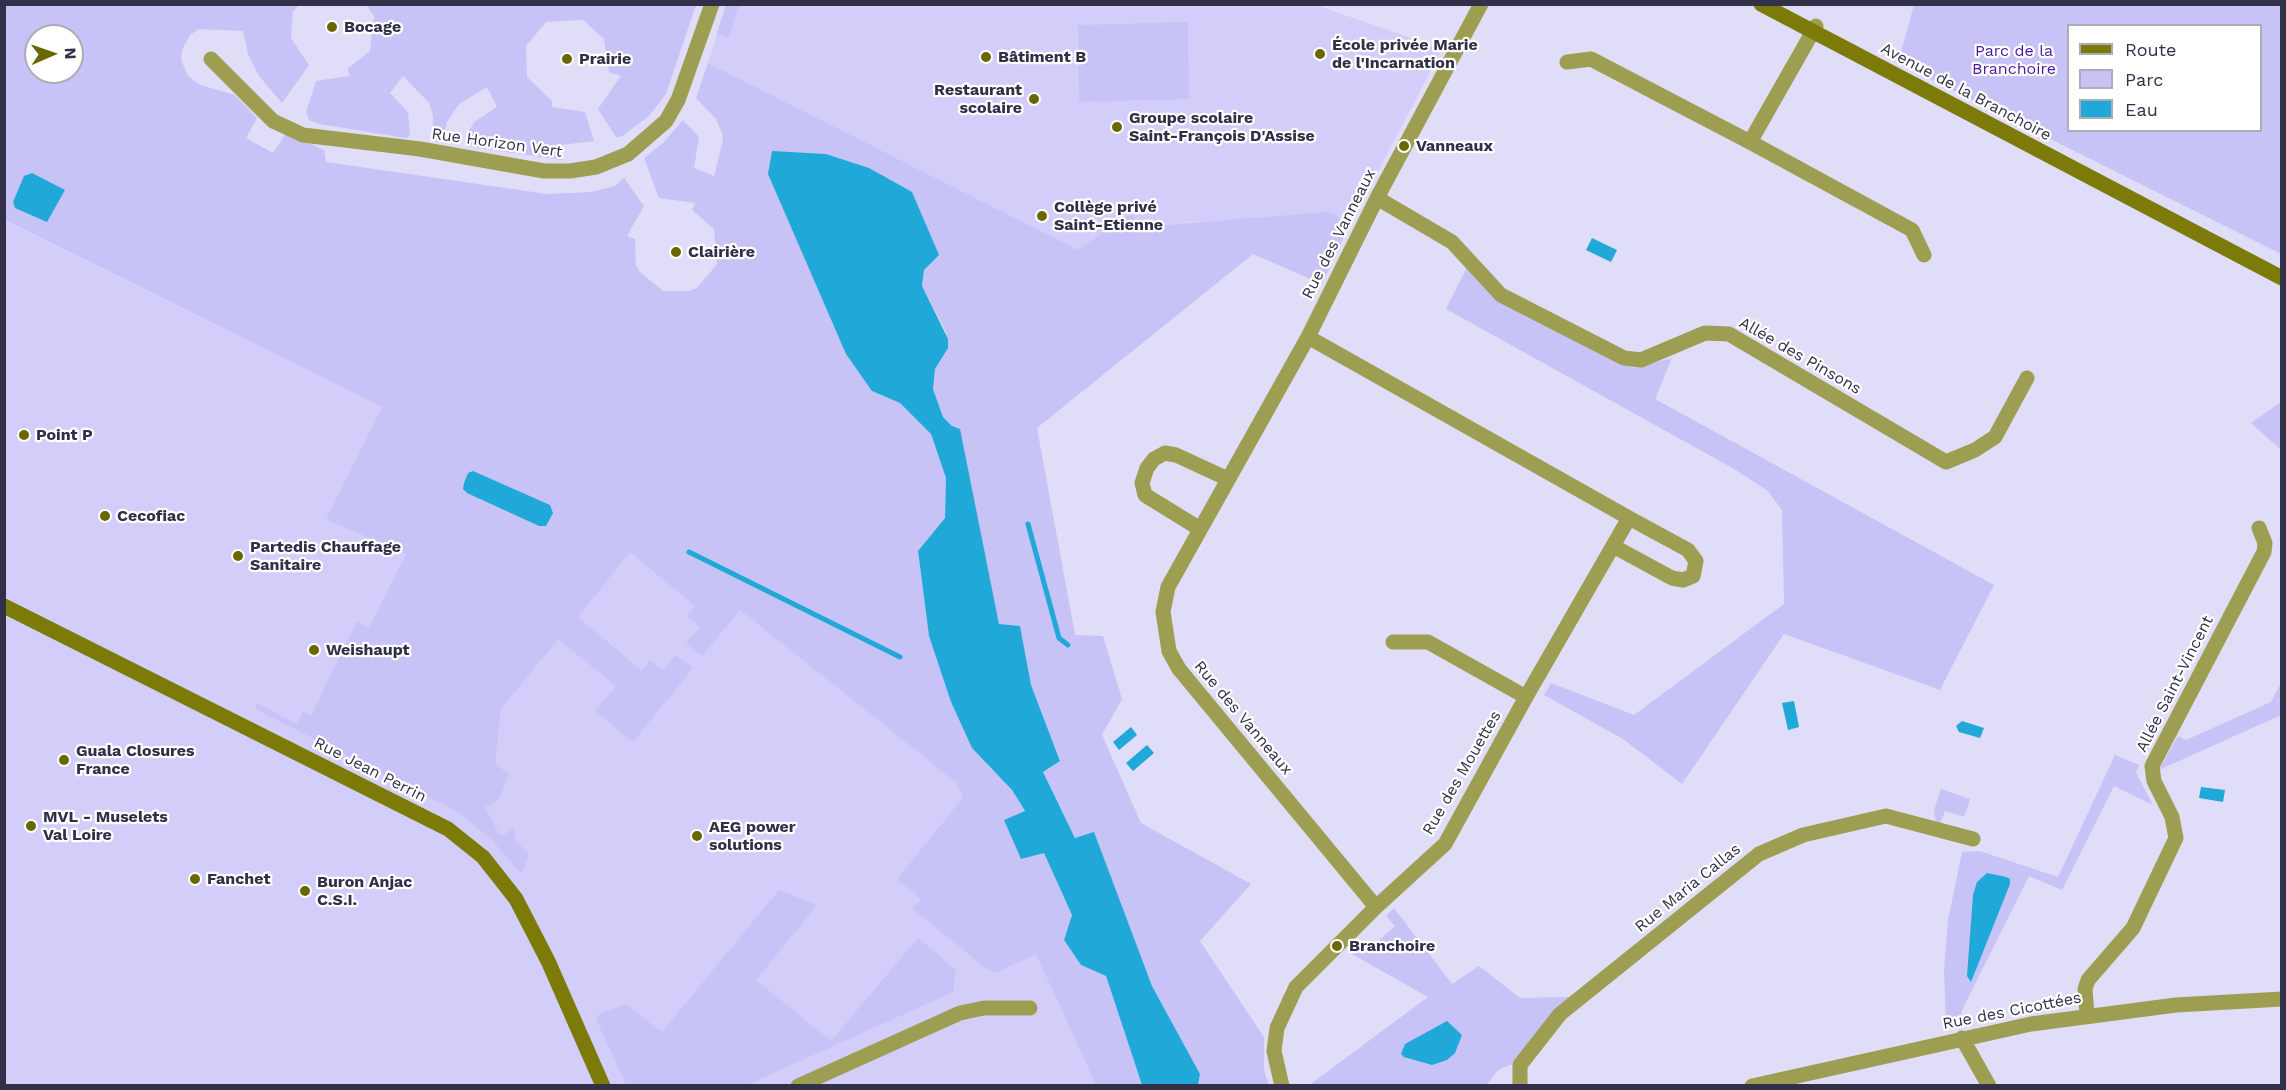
<!DOCTYPE html>
<html>
<head>
<meta charset="utf-8">
<style>
	body { margin:0 }
	#map { position:relative; width:2286px; height:1090px; overflow:hidden; background:#dfddf7; font-family:"Work Sans",sans-serif }
	canvas { display:block }
	.frame { position:absolute; inset:0; border:6px solid #322f48; pointer-events:none }
	.legend { position:absolute; left:2067px; top:24px; width:195px; height:108px; box-sizing:border-box; background:#fff; border:2px solid #adacb6; margin:0; padding:8px 10px; list-style:none; font-size:18px; color:#322f48 }
	.legend li { display:flex; align-items:center; gap:12px; height:30px }
	.legend b { width:30px; border:2px solid #adacb6 }
	.north { position:absolute; left:24px; top:24px; width:60px; height:60px; box-sizing:border-box; background:#fff; border:2px solid #adacb6; border-radius:50%; rotate:88deg; font-size:16px; font-weight:700; line-height:24px; text-align:center; color:#322f48 }
	.north::after { content:''; display:block; margin:auto; width:21px; height:27px; background:#686700; clip-path:polygon(50% 0,100% 100%,50% 72%,0 100%) }
</style>
</head>
<body>
<div id="map">
<canvas width="2286" height="1090"></canvas>
<div class="frame"></div>
<ul class="legend">
<li><b style="height:8px;background:#7c7b0a"></b>Route</li>
<li><b style="height:16px;background:#c8c3f7"></b>Parc</li>
<li><b style="height:16px;background:#20a8d9"></b>Eau</li>
</ul>
<div class="north">N</div>
</div>
<script>
const c = document.querySelector('canvas').getContext('2d');
c.lineJoin = 'round';
function fill(path, color) { c.fillStyle = color; c.fill(path, 'evenodd'); }
const toPath = rows => new Path2D(rows.map(r => 'M' + r).join(''));
function trace(path, color, width, dash) { c.strokeStyle = color; c.lineWidth = width; c.lineCap = dash ? 'butt' : 'round'; c.setLineDash(dash || []); c.stroke(path); }
function write(font, color, halo, rows, align = 'center') {
  c.font = font + ' "Work Sans",sans-serif'; c.lineWidth = 4.5; c.setLineDash([]); c.textBaseline = 'middle'; c.strokeStyle = halo; c.fillStyle = color; for (const [text, x, y, turn = 0] of rows) {
    c.save(); c.translate(x, y); c.rotate((+turn || 0) * Math.PI / 180); c.textAlign = isNaN(turn) ? turn : align; if (halo) c.strokeText(text, 0, 0); c.fillText(text, 0, 0); c.restore();
  }
}
fill(toPath([
	[726,4,1316,5,1442,49,1345,234,1338,216,1193,222,1140,227,1130,213,1078,251,708,63],
	[4,220,382,407,326,519,465,448,907,670,1096,1085,5,1085]
]), '#d2cef9');
fill(toPath([
	[4,5,299,5,293,11,291,38,309,65,282,103,259,76,248,54,243,31,199,29,190,35,182,50,181,60,188,76,200,85,235,95,257,118,246,138,273,153,286,133,324,150,326,162,547,194,592,192,615,186,624,178,644,206,627,236,635,239,636,265,639,271,663,291,690,291,698,287,717,264,714,229,692,210,695,203,659,198,644,158,664,142,683,120,699,137,694,168,714,176,723,140,722,133,716,119,696,98,708,63,1078,250,1131,213,1140,227,1327,212,1338,216,1345,234,1322,284,1253,254,1037,428,1075,635,1103,636,1122,699,1102,735,1141,823,1251,884,1200,941,1264,1037,1264,1070,1269,1085,1198,1085,1200,1074,1152,986,1094,833,1076,839,1043,772,1060,760,1031,685,1020,626,999,625,979,528,952,426,943,417,933,389,935,369,948,348,946,332,922,286,924,270,869,168,826,154,772,152,872,391,900,403,931,434,946,478,945,518,918,551,929,636,951,702,972,748,1012,790,1025,812,1021,859,1044,852,1072,915,1064,940,1081,965,1106,976,1142,1085,1096,1085,1036,954,995,973,984,967,913,909,921,899,897,879,963,798,957,783,740,610,702,656,686,643,700,627,687,617,695,606,630,552,578,617,642,671,650,660,663,670,676,655,693,668,633,742,595,711,616,686,558,639,501,709,495,764,509,774,499,800,485,807,499,834,504,835,513,827,516,841,529,854,522,874,490,838,456,811,255,709,257,703,297,724,303,712,311,716,357,621,369,628,406,554,326,519,382,407,5,220],
	[36,36,72,36,72,72,36,72],
	[366,5,696,5,666,94,649,116,621,137,616,137,598,109,621,76,609,72,604,39,583,20,546,22,526,46,527,77,552,101,552,107,585,112,594,141,561,145,562,160,474,147,468,142,469,131,474,122,497,107,487,87,459,104,447,122,443,140,439,142,433,141,433,115,429,103,403,76,390,93,408,112,410,135,406,138,319,124,309,120,306,112,316,81,349,76,348,68,370,51,374,16],
	[726,5,739,5,729,38,717,33],
	[1914,5,2281,5,2281,254,1898,63],
	[2068,26,2260,26,2260,130,2068,130],
	[1188,22,1189,99,1079,102,1078,25],
	[1467,267,1497,301,1634,368,1672,358,1655,399,1994,585,1940,690,1784,634,1682,784,1623,739,1544,695,1551,683,1634,715,1784,604,1782,510,1768,491,1736,470,1446,309],
	[2281,402,2281,450,2251,423],
	[2281,683,2281,715,2159,770,2178,736,2186,740,2271,702],
	[2115,755,2139,765,2136,773,2153,805,2114,786,2062,890,2029,876,1962,1010,1960,1022,1946,1025,1944,970,1948,920,1962,852,1980,851,2058,877],
	[1941,789,1970,799,1964,817,1945,811,1940,823,1936,824,1934,810],
	[779,890,817,905,756,980,831,1041,918,938,956,970,953,992,747,1085,626,1085,596,1019,598,1015,625,1004,662,1032],
	[1394,908,1452,984,1479,966,1520,998,1569,997,1515,1063,1498,1070,1487,1085,1308,1086,1428,997,1350,953,1357,943,1366,952,1395,926,1386,916]
]), '#c8c3f7');
fill(toPath([
	[772,151,826,154,869,168,912,192,939,255,924,270,922,286,948,339,948,348,935,369,933,389,943,417,952,426,960,429,999,624,1020,626,1031,685,1060,761,1043,772,1075,838,1094,832,1152,986,1200,1074,1198,1085,1142,1085,1106,976,1081,965,1064,940,1072,915,1044,853,1021,859,1004,820,1025,811,1012,790,972,748,951,702,929,636,918,551,945,518,946,478,931,434,900,403,872,391,846,354,768,174],
	[32,173,65,190,47,222,15,208,13,202,24,176],
	[1592,238,1617,250,1611,262,1586,250],
	[473,471,550,505,553,513,546,526,539,526,467,493,463,489,464,483,468,473],
	[1794,701,1799,727,1788,730,1782,703],
	[1962,721,1984,728,1980,738,1959,732,1956,726],
	[1131,727,1137,735,1119,750,1113,742],
	[1147,745,1154,753,1133,771,1126,763],
	[2201,787,2225,790,2223,802,2199,798],
	[1987,873,2006,877,2010,879,2010,884,1971,982,1967,976,1973,895,1977,882],
	[1447,1021,1462,1035,1455,1053,1447,1060,1432,1065,1404,1057,1401,1054,1405,1044]
]), '#20a8d9');
trace(toPath([
	[1028,524,1059,638,1068,645],
	[689,552,900,657]
]), '#20a8d9', 5);
trace(toPath([
	[211,59,273,121,303,135,420,149,544,171,570,171,596,167,628,154,666,121,678,100,712,4],
	[1567,62,1591,59,1750,142,1912,230,1924,255],
	[1750,142,1816,26],
	[1377,198,1452,242,1501,295,1624,358,1641,360,1705,333,1729,334,1946,462,1975,450,1995,437,2027,378],
	[1200,529,1145,495,1142,483,1147,468,1154,459,1165,453,1176,455,1228,479],
	[1613,546,1672,578,1683,580,1693,576,1696,561,1688,550,1629,518],
	[1393,642,1428,642,1526,697],
	[1376,907,1179,669,1169,651,1163,612,1168,587,1308,337,1377,198,1481,4],
	[2087,1015,2085,989,2088,980,2133,928,2176,838,2172,817,2154,781,2152,766,2264,552,2265,543,2259,528],
	[1962,1038,1989,1086],
	[798,1086,960,1013,984,1008,1030,1008],
	[1282,1086,1274,1051,1277,1028,1296,987,1376,907,1445,844,1526,697,1629,518,1308,337],
	[1520,1086,1520,1065,1560,1014,1759,854,1803,835,1886,816,1973,839],
	[1752,1086,2031,1024,2176,1005,2282,999]
]), '#9d9e52', 15);
trace(toPath([
	[1761,4,2282,278],
	[4,606,448,829,483,857,516,899,548,961,603,1086]
]), '#7c7b0a', 15);
for (const [x, y, r, color] of [
	[332,27,6,"#686700"],
	[1320,54,6,"#686700"],
	[986,57,6,"#686700"],
	[567,59,6,"#686700"],
	[1034,99,6,"#686700"],
	[1117,127,6,"#686700"],
	[1404,146,6,"#686700"],
	[1042,216,6,"#686700"],
	[676,252,6,"#686700"],
	[24,435,6,"#686700"],
	[105,516,6,"#686700"],
	[238,556,6,"#686700"],
	[314,650,6,"#686700"],
	[64,760,6,"#686700"],
	[31,826,6,"#686700"],
	[697,836,6,"#686700"],
	[195,879,6,"#686700"],
	[305,891,6,"#686700"],
	[1337,946,6,"#686700"]
]) { const dot = new Path2D(); dot.arc(x, y, r, 0, 2 * Math.PI); c.fillStyle = color; c.fill(dot); trace(dot, '#fff', 2); }
write('bold 16px', '#322f48', '#fff', [
	["Bocage",344,27],
	["École privée Marie",1332,45],
	["de l'Incarnation",1332,63],
	["Bâtiment B",998,57],
	["Prairie",579,59],
	["Restaurant",1022,90,"right"],
	["scolaire",1022,108,"right"],
	["Groupe scolaire",1129,118],
	["Saint-François D'Assise",1129,136],
	["Vanneaux",1416,146],
	["Collège privé",1054,207],
	["Saint-Etienne",1054,225],
	["Clairière",688,252],
	["Point P",36,435],
	["Cecofiac",117,516],
	["Partedis Chauffage",250,547],
	["Sanitaire",250,565],
	["Weishaupt",326,650],
	["Guala Closures",76,751],
	["France",76,769],
	["MVL - Muselets",43,817],
	["Val Loire",43,835],
	["AEG power",709,827],
	["solutions",709,845],
	["Fanchet",207,879],
	["Buron Anjac",317,882],
	["C.S.I.",317,900],
	["Branchoire",1349,946]
], 'left');
write('16px', '#471a9e', '#fff', [
	["Parc de la",2014,51],
	["Branchoire",2014,69]
]);
write('16px', '#322f48', '#fff', [
	["Avenue de la Branchoire",1966,92,28],
	["Rue Horizon Vert",497,143,8],
	["Rue des Vanneaux",1339,234,-63],
	["Allée des Pinsons",1800,356,30],
	["Allée Saint-Vincent",2175,684,-63],
	["Rue des Vanneaux",1243,718,50],
	["Rue Jean Perrin",370,770,27],
	["Rue des Mouettes",1462,773,-60],
	["Rue Maria Callas",1688,888,-39],
	["Rue des Cicottées",2012,1011,-11]
]);
</script>
</body>
</html>
